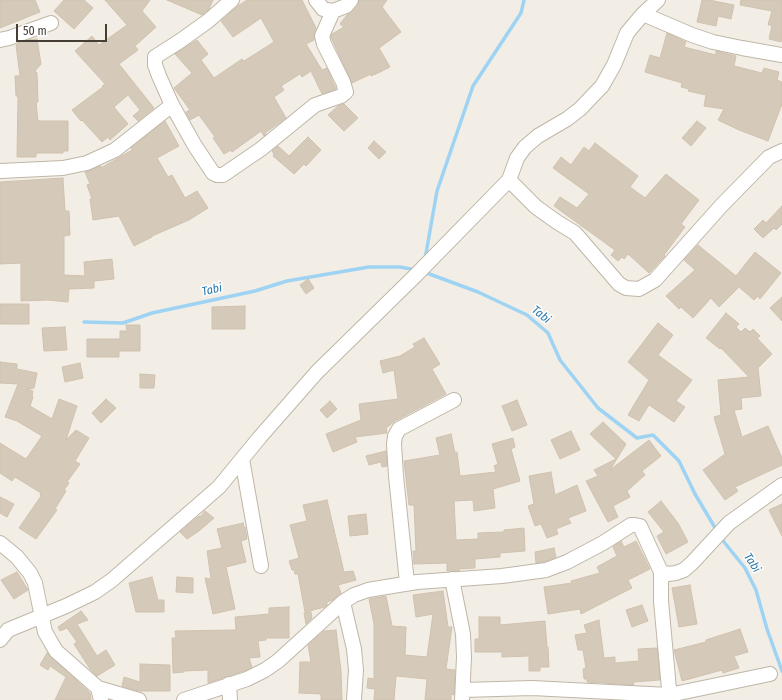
<!DOCTYPE html>
<html>
<head>
<meta charset="utf-8">
<style>
	body { margin:0 }
	#map { position:relative; width:782px; height:700px; overflow:hidden; background:#f3eee5; font-family:"Fira Sans Condensed",sans-serif }
	canvas { display:block }
	.scale { position:absolute; left:16px; top:24px; width:91px; height:18px; box-sizing:border-box; border:2px solid #463e34; border-top:0; padding-left:5px; font-size:12px; line-height:14px; white-space:nowrap; color:#463e34; -webkit-text-stroke:3px #fff; paint-order:stroke }
</style>
</head>
<body>
<div id="map">
<canvas width="782" height="700"></canvas>
<div class="scale">50 m</div>
</div>
<script>
const c = document.querySelector('canvas').getContext('2d');
c.lineJoin = 'round';
const toPath = rows => new Path2D(rows.map(r => 'M' + r).join(''));
function trace(path, color, width, dash) { c.strokeStyle = color; c.lineWidth = width; c.lineCap = dash ? 'butt' : 'round'; c.setLineDash(dash || []); c.stroke(path); }
function fill(path, color) { c.fillStyle = color; c.fill(path, 'evenodd'); }
function write(font, color, halo, rows, align = 'center') {
  c.font = font + ' "Fira Sans Condensed",sans-serif'; c.lineWidth = 3; c.setLineDash([]); c.textBaseline = 'middle'; c.strokeStyle = halo; c.fillStyle = color; for (const [text, x, y, turn = 0] of rows) {
    c.save(); c.translate(x, y); c.rotate((+turn || 0) * Math.PI / 180); c.textAlign = isNaN(turn) ? turn : align; if (halo) c.strokeText(text, 0, 0); c.fillText(text, 0, 0); c.restore();
  }
}
trace(toPath([
	[425,259,437,191,473,86,521,13,524,0],
	[424,272,478,292,527,315,548,333,560,360,598,408,637,438,653,435,679,461,695,494,717,531],
	[84,322,123,323,152,313,255,291,287,281,369,267,400,267,416,270],
	[720,537,745,568,756,590,767,629,782,671]
]), '#9ed3f3', 3.5);
const building = toPath([
	[0,0,35,0,40,12,0,28,0,0],
	[64,0,84,0,93,8,74,29,54,11,64,0],
	[105,0,150,0,142,11,156,27,135,46,138,50,119,64,154,108,138,121,133,116,140,110,128,95,114,107,128,124,110,140,108,137,102,142,82,120,81,121,72,110,103,87,102,86,105,84,75,51,92,36,99,45,127,25,105,0],
	[167,0,213,0,209,9,202,15,167,0],
	[247,0,302,0,316,28,314,33,314,40,306,44,322,70,327,68,336,89,322,94,311,71,302,77,300,74,281,86,284,90,274,97,286,118,265,133,266,134,264,136,261,131,232,152,231,150,224,154,213,138,215,137,199,115,190,120,186,112,190,110,174,88,192,73,175,54,197,40,208,54,201,60,214,78,242,59,244,61,274,42,261,18,233,37,221,21,238,6,247,0],
	[359,0,387,0,382,7,401,32,379,48,390,67,378,73,371,76,371,74,352,83,331,37,332,34,344,27,340,24,347,15,352,12,358,5,359,0],
	[702,0,709,0,734,5,731,19,718,16,716,26,697,22,702,0],
	[741,0,782,0,782,36,781,42,769,39,772,25,768,25,772,11,740,5,741,0],
	[667,33,686,42,684,47,716,55,716,51,736,56,734,66,762,73,764,68,779,72,777,80,782,82,782,104,768,141,739,130,718,120,724,109,704,106,706,95,688,91,689,89,681,87,682,83,645,72,650,55,660,58,667,33],
	[37,39,41,64,35,71,37,73,38,102,36,102,38,121,68,121,68,151,63,151,63,153,36,153,36,157,17,157,18,96,16,96,15,76,20,76,16,45,28,40,37,39],
	[344,104,358,118,344,131,328,115,338,106,344,104],
	[165,121,179,146,157,158,168,177,172,175,185,198,197,191,208,208,189,220,152,236,152,237,134,246,119,216,93,220,90,199,92,199,87,185,90,184,85,172,101,166,101,168,132,150,131,148,165,121],
	[697,121,706,128,691,146,682,138,697,121],
	[308,137,321,150,306,166,304,164,294,174,273,156,274,154,272,151,278,146,289,156,308,137],
	[374,141,386,152,379,159,368,148,374,141],
	[595,143,638,176,630,187,645,198,666,174,699,200,681,224,685,227,664,255,665,256,649,273,628,254,624,259,622,257,618,261,611,255,615,250,554,206,560,197,577,208,589,194,553,168,561,157,571,165,584,147,589,151,595,143],
	[63,178,65,211,69,211,70,235,64,236,64,275,85,276,84,262,112,259,114,279,94,281,94,288,69,289,68,302,48,300,21,301,21,263,0,264,0,182,63,178],
	[782,206,782,224,776,230,774,228,763,238,754,229,763,220,766,223,782,206],
	[698,245,736,276,755,252,781,273,760,299,758,296,754,300,739,287,719,307,711,298,693,318,681,307,679,309,666,296,695,270,684,260,698,245],
	[308,279,314,288,306,294,300,285,308,279],
	[782,297,782,321,770,308,782,297],
	[0,304,29,304,29,324,0,324,0,304],
	[245,306,245,329,212,329,212,307,245,306],
	[726,313,739,324,736,327,741,332,745,328,750,332,753,329,760,336,757,338,772,354,758,368,761,396,741,398,742,409,734,410,742,437,768,426,782,458,782,465,735,487,738,491,725,500,703,470,725,454,714,417,721,415,718,380,749,377,721,348,720,349,706,338,726,313],
	[658,323,673,335,658,355,692,380,676,401,685,407,674,422,649,405,639,421,628,415,649,380,628,362,658,323],
	[126,325,140,325,140,351,119,351,119,357,87,357,87,339,120,339,120,331,127,331,126,325],
	[65,327,67,350,44,351,42,328,65,327],
	[424,338,440,364,432,369,446,394,395,421,386,428,387,433,355,437,357,442,333,452,326,434,361,420,359,404,398,399,394,370,383,373,380,361,400,356,415,347,413,344,424,338],
	[0,362,17,364,17,369,37,373,34,388,27,389,33,391,32,397,33,397,30,406,52,419,59,399,77,406,66,440,76,430,89,438,75,461,80,464,67,482,69,483,64,490,66,491,55,509,57,510,36,539,19,528,41,496,40,495,41,493,15,477,12,481,0,473,0,443,26,459,42,436,17,421,5,417,18,384,0,383,0,362],
	[80,363,83,378,65,382,62,367,80,363],
	[140,374,155,375,154,388,140,388,140,374],
	[106,399,116,408,101,423,92,413,106,399],
	[517,400,527,425,512,431,502,406,517,400],
	[330,401,337,409,327,418,320,410,330,401],
	[603,422,626,444,610,470,649,440,661,456,642,471,645,475,627,491,630,497,613,506,618,517,608,522,586,481,598,476,594,470,616,459,590,434,603,422],
	[571,431,580,450,560,459,551,440,571,431],
	[451,434,455,453,457,452,460,476,496,472,494,466,498,464,492,444,513,438,515,447,511,449,520,481,493,489,495,508,474,511,473,500,454,501,456,540,478,539,478,533,504,532,504,530,524,528,525,551,500,553,500,557,475,559,475,568,459,569,459,571,447,571,447,563,414,564,413,551,416,551,414,505,409,505,404,461,440,455,436,438,451,434],
	[386,451,387,466,382,467,381,462,369,465,366,456,386,451],
	[551,472,555,495,577,485,586,511,568,518,571,523,556,529,558,534,547,538,541,524,535,526,528,506,534,504,529,476,551,472],
	[0,497,14,504,7,517,0,513,0,497],
	[327,500,344,572,353,571,356,580,338,585,341,593,333,600,327,602,327,605,325,607,305,612,298,574,295,574,294,570,292,570,289,561,299,558,290,525,307,521,303,505,327,500],
	[661,501,678,523,688,542,666,554,657,536,664,532,648,512,661,501],
	[782,504,782,536,769,510,782,504],
	[205,511,214,518,199,531,187,539,180,532,199,516,200,517,205,511],
	[366,514,368,534,350,536,348,516,366,514],
	[243,523,244,527,245,527,247,539,241,541,246,562,226,567,235,609,213,614,205,578,211,579,207,551,222,548,217,529,243,523],
	[621,541,624,547,636,541,650,569,628,580,632,588,581,614,580,609,548,614,544,587,572,583,571,581,600,573,597,567,617,556,613,547,621,541],
	[554,548,556,557,544,562,536,563,535,552,554,548],
	[17,572,28,590,14,599,1,580,17,572],
	[152,577,158,600,164,600,164,612,136,612,129,583,152,577],
	[177,577,193,578,193,593,176,592,177,577],
	[690,585,697,624,679,627,672,588,690,585],
	[443,591,448,627,452,627,446,669,455,670,454,695,451,694,451,700,425,700,427,679,396,676,394,700,374,700,375,689,367,688,368,678,374,679,374,624,369,599,386,596,392,626,406,627,405,655,427,657,433,614,416,617,413,595,443,591],
	[642,605,648,621,632,627,626,610,642,605],
	[289,607,289,638,266,638,266,640,258,641,260,657,249,658,252,667,244,671,208,683,208,670,184,671,184,672,173,673,172,638,176,638,175,631,236,630,235,617,269,614,269,608,289,607],
	[81,611,88,620,77,624,97,656,106,650,115,665,97,676,90,669,74,644,77,642,67,628,60,631,58,627,81,611],
	[311,612,312,618,306,624,304,613,311,612],
	[479,617,500,617,500,625,545,621,547,647,548,647,549,667,540,667,540,671,529,671,529,656,502,657,502,652,475,652,475,639,479,639,479,617],
	[599,620,604,658,615,657,615,663,639,661,638,649,657,648,660,680,633,682,634,685,587,682,587,679,584,679,583,669,586,668,583,650,578,650,575,635,587,633,584,625,599,620],
	[740,629,748,652,734,656,739,668,723,673,722,670,682,681,674,650,706,642,706,640,740,629],
	[336,630,341,671,342,700,321,700,321,694,299,693,300,662,311,662,308,645,324,631,336,630],
	[47,653,90,693,91,700,55,700,66,677,50,666,48,670,40,665,47,653],
	[140,664,170,665,170,691,138,691,122,686,124,677,140,682,140,664]
]);
fill(building, '#d5caba');
trace(building, '#d0c1ad', 1);
const street = toPath([
	[232,0,208,21,180,41,155,57,155,65,159,76,172,105,195,146,213,173,217,175,223,175,261,149,315,105,341,96,346,92,343,82,324,44,322,36,333,11],
	[316,0,323,9,333,11,346,6,351,0],
	[643,14,692,35,713,42,742,48,782,55],
	[0,40,9,38,51,23],
	[0,171,63,168,87,163,115,150,172,105],
	[509,180,536,207,557,222,575,233,619,284,626,288,639,289,655,280,721,206,769,157,782,151],
	[242,459,261,566],
	[0,543,17,557,30,573,35,583,45,632,56,651,98,688,101,700],
	[661,572,661,601,670,700],
	[452,579,463,634,464,657,462,700],
	[407,583,396,476,394,444,395,436,399,429,454,400],
	[343,602,354,649,356,670,354,700],
	[0,640,8,630,66,606,95,592,112,580,219,487,260,437,317,372,415,276,509,180,517,158,525,147,538,136,567,119,580,109,602,86,614,65,627,33,643,14,658,0],
	[229,684,230,700],
	[98,688,139,700],
	[463,690,532,688,669,695,770,674],
	[184,700,247,679,265,670,278,661,343,602,354,595,368,590,417,582,502,576,546,570,567,562,603,543,631,525,635,525,640,526,661,572,668,574,676,573,684,570,692,563,729,523,782,485]
]);
trace(street, '#bfb6a7', 16);
trace(street, '#fff', 14);
write('italic 12px', '#2879ae', '#fff', [
	["Tabi",212,290,-12],
	["Tabi",541,315,38],
	["Tabi",752,563,57]
]);
</script>
</body>
</html>
